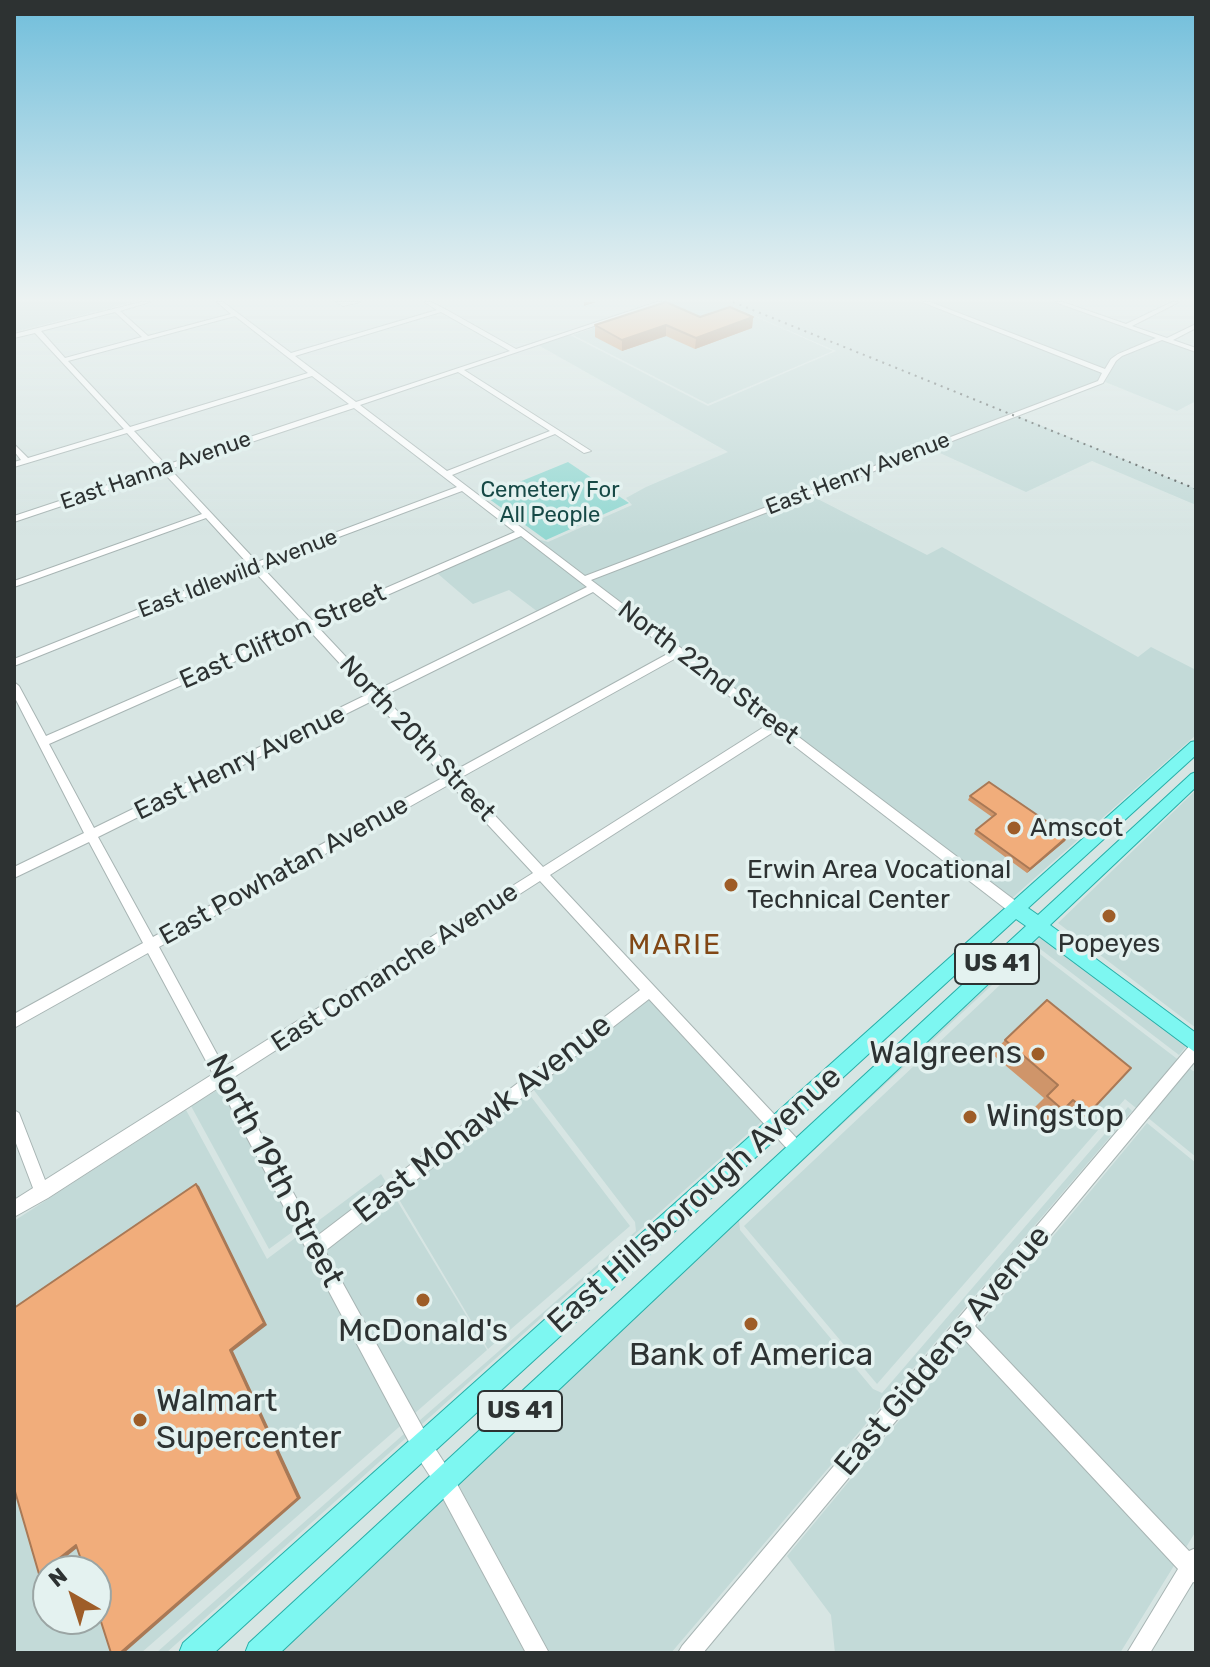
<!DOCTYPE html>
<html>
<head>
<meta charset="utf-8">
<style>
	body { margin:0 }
	#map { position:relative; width:1210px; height:1667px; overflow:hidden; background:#d7e5e3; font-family:Rubik,sans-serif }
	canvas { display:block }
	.frame { position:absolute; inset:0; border:16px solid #2d3232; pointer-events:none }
	.north { position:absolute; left:32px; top:1555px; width:80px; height:80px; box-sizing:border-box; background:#e4f2f0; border:2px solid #9ba5a4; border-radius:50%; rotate:321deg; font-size:22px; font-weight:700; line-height:32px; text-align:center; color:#2d3232 }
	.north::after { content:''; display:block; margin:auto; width:28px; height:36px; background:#9e5d28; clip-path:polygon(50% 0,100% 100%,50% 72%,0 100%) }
</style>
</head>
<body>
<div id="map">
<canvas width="1210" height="1667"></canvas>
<div class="frame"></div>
<div class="north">N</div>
</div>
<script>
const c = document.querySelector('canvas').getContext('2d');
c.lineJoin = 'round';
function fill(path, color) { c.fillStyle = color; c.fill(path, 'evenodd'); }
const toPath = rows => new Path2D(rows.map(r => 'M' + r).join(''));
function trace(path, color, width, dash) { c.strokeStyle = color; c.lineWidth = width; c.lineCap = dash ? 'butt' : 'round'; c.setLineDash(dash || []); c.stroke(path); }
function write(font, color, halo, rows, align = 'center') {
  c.font = font + ' Rubik,sans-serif'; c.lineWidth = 7; c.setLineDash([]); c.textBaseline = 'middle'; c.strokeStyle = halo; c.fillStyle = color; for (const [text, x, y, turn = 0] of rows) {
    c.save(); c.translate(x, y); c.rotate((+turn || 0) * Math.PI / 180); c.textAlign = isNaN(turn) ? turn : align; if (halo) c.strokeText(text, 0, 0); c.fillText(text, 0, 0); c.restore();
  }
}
fill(toPath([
	[14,302,134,302,14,332],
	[668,302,922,302,1103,374,1097,381,586,576,537,539,548,542,632,505,626,498,646,487,728,452,538,345,594,326,570,335,708,406,836,351,727,304,833,351,708,404,573,335],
	[929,302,1054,302,1157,338,1117,353,1104,369],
	[1164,340,1196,351,1196,401,1177,411,1105,382,1116,361,1123,356],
	[1018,416,1196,489,1196,505,1092,461,1026,492,931,449],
	[810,495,927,555,942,547,1138,657,1151,647,1196,670,1196,735,1011,899,592,580],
	[520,536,589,587,538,612,509,590,473,604,437,573],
	[1196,790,1196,1028,1058,923],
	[1043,934,1188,1044,1179,1055,1039,948,1033,947,739,1220,740,1230,873,1389,882,1393,1128,1107,1132,1111,671,1653,550,1653,458,1484],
	[1036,951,1193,1071,1196,1070,1196,1157,1125,1099,877,1384,744,1226],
	[650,998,762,1121,421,1425,419,1421,636,1231,635,1222,533,1089],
	[221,1088,295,1230,269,1249,191,1106],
	[526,1090,630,1226,488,1349,394,1191],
	[186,1110,267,1259,381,1174,487,1350,141,1653,14,1653,14,1221],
	[48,1571,96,1571,96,1619,48,1619],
	[1147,1123,1196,1163,1196,1531,1185,1549,976,1329],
	[966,1340,1175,1564,1120,1653,835,1653,831,1615,787,1556],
	[404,1434,406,1438,166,1653,156,1653],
	[443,1499,525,1653,280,1653]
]), '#c3dad8');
fill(toPath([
	[568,462,629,503,546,540,485,496]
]), '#94d8d2');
const minor = toPath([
	[141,302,150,302,120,311,148,336,231,314,217,302,223,302,291,353,437,310,424,302,431,302,445,309,516,349,657,302,665,302,464,370,591,451,584,453,555,434,452,475,585,576,1098,381,1102,373,922,302,930,302,1105,369,1111,359,1118,354,1156,338,1055,302,1063,302,1126,324,1172,302,1179,302,1132,326,1167,338,1196,324,1196,328,1173,340,1196,348,1196,352,1162,340,1122,356,1116,361,1103,383,591,580,1021,905,1022,909,1021,913,1016,914,1011,913,775,731,550,875,802,1144,805,1149,802,1154,797,1157,792,1154,649,999,325,1251,429,1439,451,1473,549,1653,526,1653,437,1487,415,1453,220,1087,48,1198,14,1217,14,1200,33,1188,14,1138,14,1110,19,1113,45,1180,213,1074,148,953,14,1028,14,1014,143,943,89,842,14,878,14,867,84,833,14,696,14,682,19,686,46,736,303,624,253,570,14,666,14,659,249,565,206,518,14,587,14,581,202,514,163,472,14,522,14,516,159,468,127,433,14,467,14,462,21,460,14,451,14,444,28,458,124,429,35,333,14,338,14,334,141,302],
	[115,312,142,337,65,358,41,331,115,312],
	[441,312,510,351,356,402,295,356,441,312],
	[235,316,308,373,130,427,68,361,235,316],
	[458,372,550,431,447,471,360,405,458,372],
	[312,376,349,404,166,465,134,431,312,376],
	[354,408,457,487,257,562,170,469,354,408],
	[462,491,515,532,312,620,261,566,462,491],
	[521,536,587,587,377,690,317,626,521,536],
	[593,592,671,652,454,771,383,696,593,592],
	[308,629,368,694,94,828,49,744,308,629],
	[678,657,767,725,543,867,460,778,678,657],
	[374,700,444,777,153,937,98,837,374,700],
	[450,784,533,873,224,1067,159,947,450,784],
	[540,881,640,990,317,1236,231,1079,540,881],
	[336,302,361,302,343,306,336,302],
	[1196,1042,1196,1060,975,1326,1189,1551,1196,1548,1196,1583,1193,1582,1150,1653,1127,1653,1178,1569,964,1339,703,1653,678,1653,682,1646,957,1320,1191,1044,1196,1042]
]);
const major = toPath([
	[1196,741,1196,755,1028,908,1038,915,1191,774,1196,772,1196,787,1050,925,1196,1033,1196,1053,1039,936,280,1653,245,1653,249,1643,1026,926,1016,919,214,1653,179,1653,183,1643,1191,742,1196,741]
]);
trace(minor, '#a8b5b4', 2);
trace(major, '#28aea8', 2);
fill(minor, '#fff');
fill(major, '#7df7f1');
trace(toPath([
	[733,302,1196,489]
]), '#4c5352', 2, [2, 5]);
fill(toPath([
	[700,317,753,317,752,328,695,349,666,336,622,351,595,337,595,325],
	[970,796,1068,836,1065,841,1027,873,974,834,976,830,992,817,968,800],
	[1047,1000,1089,1113,1073,1126,1059,1114,1048,1123,1033,1109,1044,1098,992,1054,1005,1040]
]), '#cf956a');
fill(toPath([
	[584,302,597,302,584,306],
	[753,317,752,328,695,349,696,338],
	[666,325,666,336,622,351,622,340],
	[1068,836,1065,841,1027,873,1030,869],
	[196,1184,199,1186,267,1325,233,1351,301,1498,124,1653,120,1653,230,1350],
	[82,1544,46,1573,39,1574,76,1545]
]), '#a97956');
const building = toPath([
	[666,302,700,317,730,307,753,317,696,338,666,325,622,340,595,325,666,302],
	[989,782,1068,836,1030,869,976,830,996,814,970,796,989,782],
	[1047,1000,1131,1068,1089,1113,1073,1100,1063,1110,1047,1096,1058,1085,1005,1040,1047,1000],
	[196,1184,264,1323,230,1350,298,1498,120,1653,111,1653,96,1606,96,1571,85,1571,76,1545,39,1574,14,1488,14,1308,196,1184]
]);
fill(building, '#f1ad7b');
trace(building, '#a97956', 2);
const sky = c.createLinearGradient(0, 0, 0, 535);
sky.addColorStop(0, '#70bedb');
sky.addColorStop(0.56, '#edf3f2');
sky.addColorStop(1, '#edf3f200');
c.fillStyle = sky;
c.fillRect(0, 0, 1210, 535);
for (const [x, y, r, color] of [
	[1014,828,8,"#9e5d28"],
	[731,885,8,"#9e5d28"],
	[1109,916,8,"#9e5d28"],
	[1038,1054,8,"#9e5d28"],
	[970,1117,8,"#9e5d28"],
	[423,1300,8,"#9e5d28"],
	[751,1324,8,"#9e5d28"],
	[140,1420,8,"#9e5d28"]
]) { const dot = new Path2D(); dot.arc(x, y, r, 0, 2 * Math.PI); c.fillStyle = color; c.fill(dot); trace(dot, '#e4f2f0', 3); }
write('22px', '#2d3232', '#e4f2f0', [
	["East Hanna Avenue",156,471,-19],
	["East Henry Avenue",858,474,-21],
	["East Idlewild Avenue",238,574,-21]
]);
write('22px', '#164946', '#e4f2f0', [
	["Cemetery For",550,491],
	["All People",550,516]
]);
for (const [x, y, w] of [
	[997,964,84],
	[520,1411,84]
]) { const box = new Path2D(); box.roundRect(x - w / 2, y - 20, w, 40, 6); c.fillStyle = '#e4f2f0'; c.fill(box); trace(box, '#2d3232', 2); }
write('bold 24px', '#2d3232', null, [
	["US 41",997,964],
	["US 41",520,1411]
]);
write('26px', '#2d3232', '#e4f2f0', [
	["East Clifton Street",283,637,-24],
	["North 22nd Street",708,673,37],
	["North 20th Street",417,739,47],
	["East Henry Avenue",240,763,-26],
	["East Powhatan Avenue",284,871,-29],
	["East Comanche Avenue",395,968,-33]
]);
write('26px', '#2d3232', '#e4f2f0', [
	["Amscot",1030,828],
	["Erwin Area Vocational",747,870],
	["Technical Center",747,900],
	["Popeyes",1109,944,"center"]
], 'left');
c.letterSpacing = '2px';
write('28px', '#814715', '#e4f2f0', [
	["MARIE",675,946]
]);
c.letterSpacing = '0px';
write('32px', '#2d3232', '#e4f2f0', [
	["Walgreens",1022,1054,"right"],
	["Wingstop",986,1117],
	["McDonald's",423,1332,"center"],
	["Bank of America",751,1356,"center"],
	["Walmart",156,1402],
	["Supercenter",156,1439]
], 'left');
write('32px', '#2d3232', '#e4f2f0', [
	["East Mohawk Avenue",483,1119,-38],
	["North 19th Street",274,1171,62],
	["East Hillsborough Avenue",695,1200,-42],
	["East Giddens Avenue",943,1351,-50]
]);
</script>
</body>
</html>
